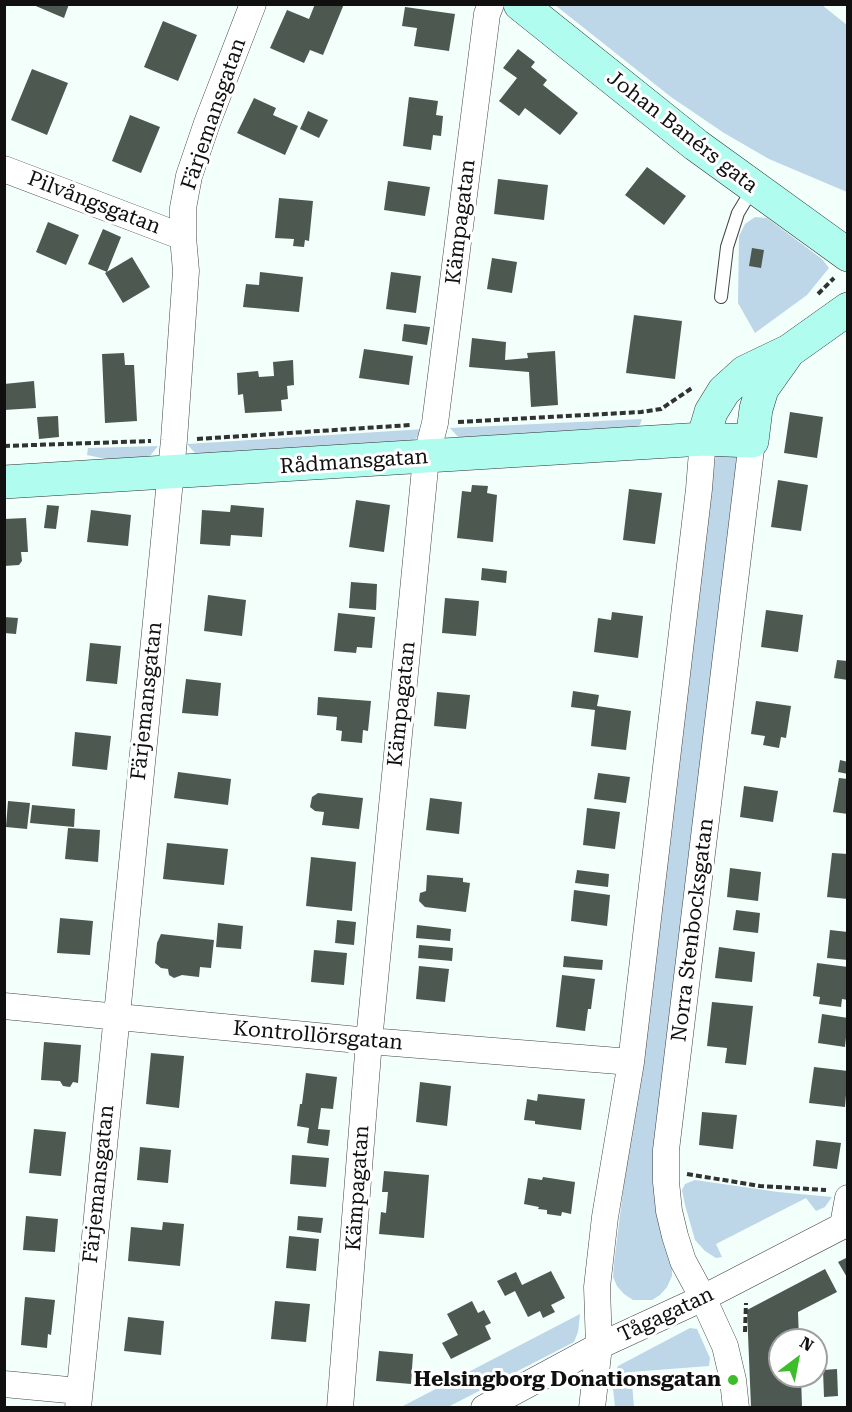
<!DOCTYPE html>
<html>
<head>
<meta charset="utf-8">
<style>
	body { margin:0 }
	#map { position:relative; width:852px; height:1412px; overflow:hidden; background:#f3fffb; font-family:"Roboto Serif",serif }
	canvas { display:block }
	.frame { position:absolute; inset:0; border:6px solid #101010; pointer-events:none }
	.north { position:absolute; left:768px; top:1328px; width:60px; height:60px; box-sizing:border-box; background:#fff; border:2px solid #9f9f9f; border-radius:50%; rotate:32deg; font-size:16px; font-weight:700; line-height:24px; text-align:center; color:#101010 }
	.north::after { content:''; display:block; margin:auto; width:21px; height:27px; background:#3dbd2b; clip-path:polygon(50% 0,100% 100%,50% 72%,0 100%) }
</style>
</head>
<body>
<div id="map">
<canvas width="852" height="1412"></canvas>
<div class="frame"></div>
<div class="north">N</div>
</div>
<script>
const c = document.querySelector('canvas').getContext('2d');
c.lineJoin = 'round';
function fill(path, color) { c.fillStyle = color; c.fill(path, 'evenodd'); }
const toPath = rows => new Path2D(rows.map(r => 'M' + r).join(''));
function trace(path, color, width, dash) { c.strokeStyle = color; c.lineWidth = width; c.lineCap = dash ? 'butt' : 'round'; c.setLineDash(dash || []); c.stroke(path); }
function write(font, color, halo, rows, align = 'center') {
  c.font = font + ' "Roboto Serif",serif'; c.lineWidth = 6; c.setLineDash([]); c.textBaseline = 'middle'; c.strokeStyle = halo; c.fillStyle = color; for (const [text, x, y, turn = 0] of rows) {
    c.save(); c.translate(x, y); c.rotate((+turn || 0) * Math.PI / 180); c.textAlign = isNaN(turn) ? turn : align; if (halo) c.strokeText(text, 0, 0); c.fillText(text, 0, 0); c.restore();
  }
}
fill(toPath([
	[555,5,822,5,847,25,847,192,769,159,724,133,671,97],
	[755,217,767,218,822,259,829,268,807,295,755,333,738,303,739,236,745,224],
	[642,419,640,425,625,431,459,438,450,428],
	[425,429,415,439,401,445,196,454,187,444],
	[158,446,150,456,136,461,120,462,87,455,88,448],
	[730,452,736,457,739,465,653,1156,655,1203,661,1235,672,1268,672,1276,667,1287,660,1295,652,1300,633,1300,624,1294,617,1286,613,1277,614,1263,716,453],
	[695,1180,778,1192,832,1197,825,1207,816,1211,806,1198,716,1244,722,1257,716,1258,705,1251,695,1240,685,1205,682,1190,685,1184],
	[580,1314,578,1332,574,1342,448,1407,401,1407],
	[690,1328,697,1329,710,1358,709,1366,631,1372,634,1407,615,1407,612,1379,618,1366]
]), '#bdd7e9');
fill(toPath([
	[31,4,69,4,64,18],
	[315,4,344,4,323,55,310,50,304,63,270,48,287,10,309,19],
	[405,7,455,14,449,51,414,46,417,28,402,26],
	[163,21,197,35,178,81,144,67],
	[518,49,535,62,531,67,547,80,543,85,578,113,560,135,525,108,519,116,499,101,517,78,503,68],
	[32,69,68,83,47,135,11,120],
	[409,97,438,101,436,115,443,116,441,136,433,135,431,150,403,146],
	[254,98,276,108,273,115,298,126,285,155,237,133],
	[308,111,328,120,319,138,300,129],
	[130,115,160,127,141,173,112,161],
	[647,167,686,196,664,225,625,195],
	[498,179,548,185,544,220,494,214],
	[388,181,430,187,425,216,384,210],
	[279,198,313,201,309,241,305,240,304,247,293,246,294,239,275,238],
	[48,222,79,235,66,265,36,252],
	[103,229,121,237,107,272,88,264],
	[752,248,764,250,761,268,749,266],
	[132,257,150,287,123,303,105,273],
	[492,258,517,262,512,293,487,289],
	[260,272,303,277,299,312,243,307,246,284,259,285],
	[391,272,421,276,416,313,386,309],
	[634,315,682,321,675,379,626,373],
	[404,324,430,327,427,345,402,341],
	[472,338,506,342,505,360,528,358,527,353,555,351,558,405,531,407,529,372,469,367],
	[364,349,413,356,409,385,359,378],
	[124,353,125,365,134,365,137,421,105,423,102,354],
	[293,360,294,385,287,386,288,399,281,400,282,411,245,413,243,394,238,395,237,373,258,371,259,377,274,376,273,362],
	[34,381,36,408,4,410,4,384],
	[790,412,823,417,817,458,784,453],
	[58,416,59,437,39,439,37,417],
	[778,480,808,485,801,531,771,527],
	[472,485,488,486,487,493,497,495,493,542,457,538,462,491,471,492],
	[629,489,662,493,655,544,623,540],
	[356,500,390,505,384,552,349,547],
	[47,505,59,506,56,529,44,528],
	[231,505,264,508,262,537,231,535,230,546,200,544,202,510,230,512],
	[91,510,131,515,128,546,87,542],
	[26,518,28,552,21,552,22,561,19,565,4,566,4,519],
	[482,568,507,571,506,583,481,580],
	[351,582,377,584,376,610,349,608],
	[208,595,246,600,242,636,204,631],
	[445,598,479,601,476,636,442,633],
	[766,610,803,615,798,652,761,647],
	[612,612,643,616,638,658,594,652,598,618,611,620],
	[338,613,375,617,372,648,357,647,356,653,334,651],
	[4,617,18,618,16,634,4,633],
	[90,643,121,646,117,684,86,681],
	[837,660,848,661,848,680,834,678],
	[186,679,221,683,218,716,182,713],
	[573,691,599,695,597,706,631,711,626,750,591,746,595,710,571,707],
	[437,692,470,695,466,729,434,726],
	[318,697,371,701,368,731,363,730,362,743,341,741,342,731,336,730,337,717,317,715],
	[756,701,791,706,786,738,781,737,779,748,763,745,765,736,751,734],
	[75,732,111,736,107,770,72,766],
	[840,760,848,762,848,774,838,772],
	[178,772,231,779,228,805,174,798],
	[598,773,630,777,626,803,594,799],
	[839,778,848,779,848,814,833,812],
	[744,786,778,791,773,822,740,817],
	[318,793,363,798,359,829,322,825,324,812,315,811,310,807,312,797],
	[430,798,462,802,459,834,426,830],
	[8,801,30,803,27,829,6,827],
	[32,805,75,809,74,827,30,823],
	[587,808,620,812,615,849,583,845],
	[68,828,100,830,98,862,65,859],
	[167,843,228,849,224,885,163,879],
	[832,853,848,854,848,899,827,897],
	[311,857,356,862,352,911,306,906],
	[730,868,761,872,758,901,727,897],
	[577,870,609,874,608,887,575,883],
	[427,875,463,878,463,882,470,883,466,912,425,907,419,901,420,893,426,891],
	[574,890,610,895,607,926,571,921],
	[736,910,760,913,758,933,733,930],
	[60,918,93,921,90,955,57,953],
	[337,920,356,922,354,945,335,943],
	[218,923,243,926,241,949,216,947],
	[417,925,451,929,450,941,416,938],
	[830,930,848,932,848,960,827,958],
	[161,934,214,940,211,968,200,967,199,977,182,975,174,978,169,975,168,969,161,968,155,963,157,943],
	[419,945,453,948,452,961,418,958],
	[719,947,755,952,752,982,715,978],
	[314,950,347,953,344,985,311,982],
	[564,956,603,960,602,970,563,967],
	[817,963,848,967,848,1000,842,999,841,1007,819,1004,820,997,813,996],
	[419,966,449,969,445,1002,416,999],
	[562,975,595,979,591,1009,588,1009,585,1031,556,1027],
	[712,1002,753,1006,746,1065,725,1063,727,1048,707,1046],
	[822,1014,848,1018,845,1047,818,1043],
	[44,1042,81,1045,78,1083,73,1082,70,1087,63,1086,60,1081,41,1080],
	[151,1053,184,1056,179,1108,146,1104],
	[814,1067,848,1071,845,1107,809,1103],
	[306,1073,337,1077,333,1109,321,1108,318,1129,330,1130,328,1146,307,1143,309,1128,297,1126,300,1104,302,1104],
	[420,1082,451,1086,447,1126,416,1122],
	[538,1094,585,1099,581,1130,535,1124,535,1121,524,1120,527,1099,537,1101],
	[702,1112,737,1115,733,1149,699,1145],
	[34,1129,66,1132,61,1176,29,1173],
	[816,1140,841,1143,837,1169,813,1166],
	[140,1147,171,1150,168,1183,137,1180],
	[292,1155,329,1158,326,1187,290,1184],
	[384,1171,429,1175,424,1238,379,1234,381,1212,386,1213,388,1192,382,1192],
	[543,1177,575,1182,571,1214,562,1212,561,1216,547,1214,547,1210,538,1209,539,1207,524,1204,528,1178,542,1180],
	[26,1216,58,1219,55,1252,23,1250],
	[298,1216,323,1218,321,1233,297,1230],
	[163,1222,184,1224,180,1266,128,1261,131,1227,162,1230],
	[289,1236,319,1239,316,1271,286,1268],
	[848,1257,848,1279,838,1262],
	[825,1269,837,1292,798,1312,799,1340,780,1340,780,1376,801,1376,802,1407,751,1407,747,1310],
	[551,1271,565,1298,551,1305,555,1312,543,1318,540,1311,528,1317,515,1291,505,1296,497,1281,516,1272,522,1285],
	[25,1297,55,1300,51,1335,48,1334,47,1348,21,1345],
	[275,1301,310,1304,306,1342,271,1339],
	[472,1301,478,1313,484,1310,491,1323,485,1326,491,1339,451,1359,442,1343,458,1335,447,1314],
	[128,1317,164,1321,161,1355,124,1351],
	[379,1351,413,1354,411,1384,376,1381],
	[837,1369,838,1396,824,1397,823,1370]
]), '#4c5850');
const lane = toPath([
	[721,297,727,247,738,213,753,188]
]);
const street = toPath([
	[4,169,183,237],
	[4,1006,369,1041,631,1062],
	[843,1225,848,1198],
	[4,1384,79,1391],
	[78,1408,174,440,186,271,183,237,183,208,189,176,207,123,253,4],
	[340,1408,369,1041,426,458,435,423,487,14,491,4],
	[484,1408,599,1346,703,1298,848,1223],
	[592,1408,599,1346,597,1287,605,1217,631,1062,699,489,703,439],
	[736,1408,733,1380,725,1346,703,1298,683,1261,675,1236,669,1211,666,1182,666,1150,752,441]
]);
const secondary = toPath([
	[520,4,696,145,848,255],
	[703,439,711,412,724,391,745,372,789,351,848,309],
	[4,482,703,439,752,441,756,409,762,389,789,351]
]);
trace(lane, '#434343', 14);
trace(street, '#434343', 27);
trace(secondary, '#323232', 34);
trace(toPath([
	[818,294,834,278],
	[458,422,641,412,661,409,692,388],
	[197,439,411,425],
	[4,446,151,441],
	[687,1174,760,1186,826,1190],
	[745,1332,746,1303]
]), '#323232', 4, [6, 3]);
trace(lane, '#fff', 12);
trace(street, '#fff', 26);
trace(secondary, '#b0fcee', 33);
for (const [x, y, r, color] of [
	[733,1380,6,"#3dbd2b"]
]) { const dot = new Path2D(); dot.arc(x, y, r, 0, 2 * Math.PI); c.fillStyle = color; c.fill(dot); trace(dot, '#fff', 2); }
write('21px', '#101010', '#fff', [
	["Färjemansgatan",214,114,-71],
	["Johan Banérs gata",682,132,38],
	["Pilvångsgatan",94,203,21],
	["Kämpagatan",461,222,-83],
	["Rådmansgatan",354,462,-4],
	["Färjemansgatan",147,701,-84],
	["Kämpagatan",402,704,-84],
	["Norra Stenbocksgatan",693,930,-83],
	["Kontrollörsgatan",318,1036,5],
	["Färjemansgatan",99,1184,-84],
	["Kämpagatan",358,1188,-86],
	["Tågagatan",666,1315,-25]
]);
write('bold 21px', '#101010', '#fff', [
	["Helsingborg Donationsgatan",721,1380]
], 'right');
</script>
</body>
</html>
